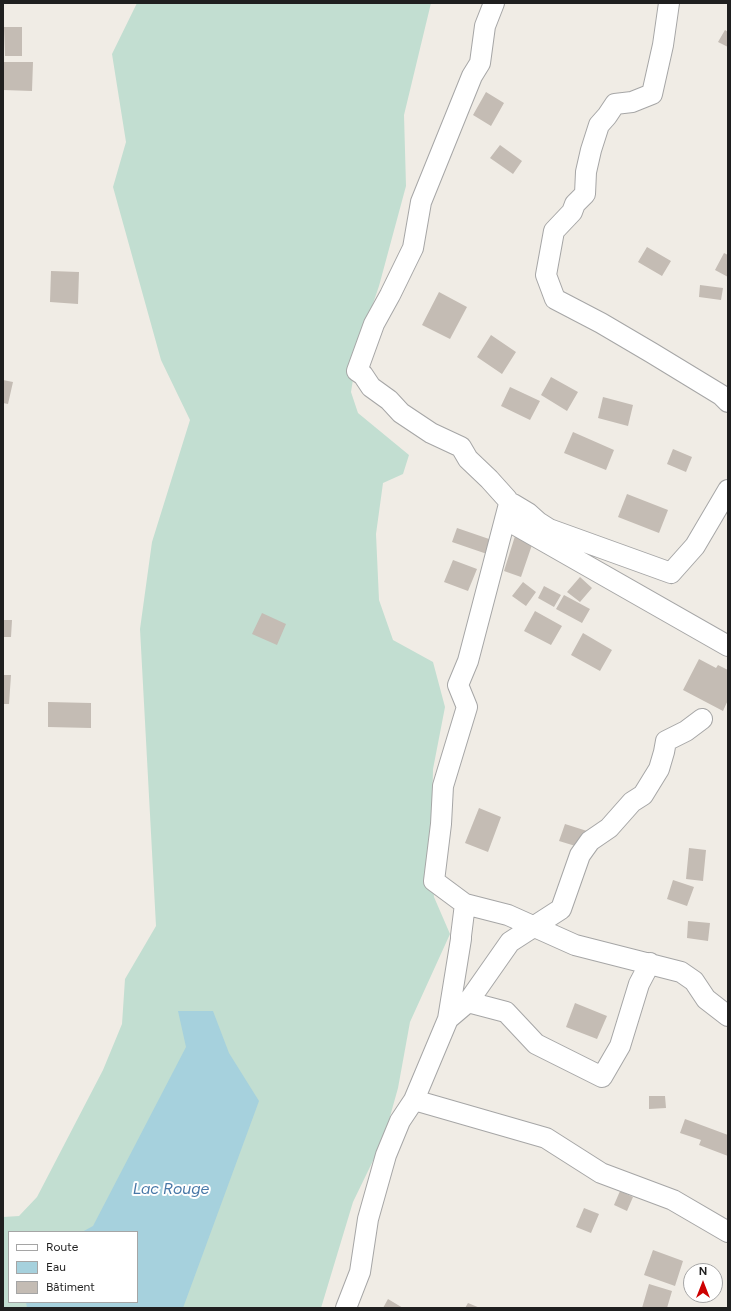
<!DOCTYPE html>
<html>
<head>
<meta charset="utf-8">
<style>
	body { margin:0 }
	#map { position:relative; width:731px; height:1311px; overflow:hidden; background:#f0ece5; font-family:Figtree,sans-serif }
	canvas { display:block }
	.frame { position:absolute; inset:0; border:4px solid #1f1f1f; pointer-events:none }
	.legend { position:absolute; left:8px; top:1231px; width:130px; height:72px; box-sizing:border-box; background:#fff; border:1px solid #a5a5a5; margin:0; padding:5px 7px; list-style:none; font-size:12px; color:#1f1f1f }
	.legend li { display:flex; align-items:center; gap:8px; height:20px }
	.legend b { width:20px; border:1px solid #a5a5a5 }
	.north { position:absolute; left:683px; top:1263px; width:40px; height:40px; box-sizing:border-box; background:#fff; border:1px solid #a5a5a5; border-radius:50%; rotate:0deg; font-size:11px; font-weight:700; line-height:16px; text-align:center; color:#1f1f1f }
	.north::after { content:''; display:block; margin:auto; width:14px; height:18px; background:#cd0101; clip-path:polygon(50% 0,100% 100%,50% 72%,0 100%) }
</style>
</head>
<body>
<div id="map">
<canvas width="731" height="1311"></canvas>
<div class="frame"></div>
<ul class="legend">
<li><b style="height:5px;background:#fff"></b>Route</li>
<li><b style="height:11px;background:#a6d1dd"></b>Eau</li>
<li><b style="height:11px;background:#c4bcb4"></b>Bâtiment</li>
</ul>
<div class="north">N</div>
</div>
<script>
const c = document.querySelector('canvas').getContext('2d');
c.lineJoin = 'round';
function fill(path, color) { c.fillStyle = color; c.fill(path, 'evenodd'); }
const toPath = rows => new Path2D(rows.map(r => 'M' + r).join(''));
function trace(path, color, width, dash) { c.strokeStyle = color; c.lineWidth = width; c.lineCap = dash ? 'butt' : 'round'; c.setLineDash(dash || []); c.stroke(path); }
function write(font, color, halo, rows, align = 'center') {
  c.font = font + ' Figtree,sans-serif'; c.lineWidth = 4; c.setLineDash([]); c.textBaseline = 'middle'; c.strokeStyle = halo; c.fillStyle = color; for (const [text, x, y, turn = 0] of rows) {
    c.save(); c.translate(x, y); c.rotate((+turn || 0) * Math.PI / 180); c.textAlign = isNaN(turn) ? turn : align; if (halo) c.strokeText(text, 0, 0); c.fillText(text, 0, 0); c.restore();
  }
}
fill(toPath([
	[137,3,431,3,404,115,406,186,379,286,358,348,351,392,358,413,409,455,403,474,383,483,376,534,379,600,393,640,433,662,445,707,433,769,431,857,434,897,450,934,410,1022,398,1088,384,1138,353,1202,321,1308,3,1308,3,1217,19,1216,37,1197,103,1070,122,1024,125,979,156,926,140,629,152,542,190,420,161,360,113,187,126,142,112,54],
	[9,1232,137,1232,137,1302,9,1302]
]), '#c2ded1');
fill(toPath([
	[178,1011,213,1011,229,1053,259,1101,183,1308,27,1308,26,1302,137,1302,137,1232,82,1232,93,1226,186,1047]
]), '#a6d1dd');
fill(toPath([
	[4,27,22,27,22,56,5,56],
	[725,30,728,32,728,47,718,42],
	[3,62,33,62,32,91,3,90],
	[486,92,504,103,491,126,473,115],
	[500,145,522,161,513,174,490,158],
	[647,247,671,261,662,276,638,262],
	[724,253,728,255,728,277,715,270],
	[51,271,79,272,78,304,50,302],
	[700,285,723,288,721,300,699,297],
	[439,292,467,307,450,339,422,325],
	[491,335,516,352,502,374,477,357],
	[551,377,578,392,567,411,541,395],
	[3,380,13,382,8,404,3,403],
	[510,387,540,401,530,420,501,406],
	[603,397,633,405,628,426,598,418],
	[573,432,614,450,606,470,564,453],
	[673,449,692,457,686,472,667,464],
	[627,494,668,510,659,533,618,517],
	[457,528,492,540,487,554,452,542],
	[515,536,533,542,521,577,504,571],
	[453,560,477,569,468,591,444,582],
	[580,577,592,588,580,602,567,592],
	[523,582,536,592,526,606,512,596],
	[544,586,561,595,554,607,538,598],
	[564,595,590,609,582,623,556,609],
	[535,611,562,626,551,645,524,631],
	[262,613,286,624,277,645,252,634],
	[3,620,12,620,11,637,3,637],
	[583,633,612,650,600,671,571,655],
	[699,659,716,668,718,665,728,670,728,700,723,711,683,690],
	[3,675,11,675,9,704,3,704],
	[48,702,91,703,91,728,48,727],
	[479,808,501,817,488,852,465,843],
	[565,824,587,831,582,848,559,841],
	[689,848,706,850,703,881,686,879],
	[673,880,694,887,687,906,667,899],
	[688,921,710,923,708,941,687,938],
	[575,1003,607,1016,597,1039,566,1027],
	[649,1096,665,1096,666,1108,649,1109],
	[685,1119,728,1135,728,1156,699,1145,701,1140,680,1133],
	[620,1191,633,1197,627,1211,614,1205],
	[584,1208,599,1214,591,1233,576,1227],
	[653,1250,683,1261,675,1286,644,1275],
	[649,1284,672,1291,667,1308,642,1308],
	[388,1299,403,1308,383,1308],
	[468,1303,480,1308,465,1308]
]), '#c4bcb4');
const street = toPath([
	[494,3,485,26,480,63,472,76,421,202,413,248,390,295,374,324,357,371,363,375,371,387,389,400,401,413,431,433,461,447,468,459,489,479,507,499,509,504,513,504,528,513,538,522,549,529,671,573,695,546,728,490],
	[669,3,663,45,652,94,632,102,615,104,607,116,599,125,591,150,586,172,585,194,575,204,572,212,554,231,546,275,555,299,601,323,652,353,721,395,728,402],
	[505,519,728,646],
	[465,904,508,915,575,945,681,972,694,981,706,999,728,1016],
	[468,1002,506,1012,536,1044,602,1077,620,1046,639,984,650,963],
	[448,1019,468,1002,510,942,561,909,580,855,590,841,609,828,632,802,643,795,659,769,664,752,666,741,686,731,702,719],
	[414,1100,546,1138,601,1173,673,1200,728,1232],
	[346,1308,360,1272,368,1219,386,1155,400,1121,414,1100,448,1019,461,939,461,936,465,904,434,881,441,824,443,786,467,707,458,685,468,661,509,504]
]);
trace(street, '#a6a6a6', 22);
trace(street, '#fff', 20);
write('italic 16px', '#4878a7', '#fff', [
	["Lac Rouge",171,1189]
]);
</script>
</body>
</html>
